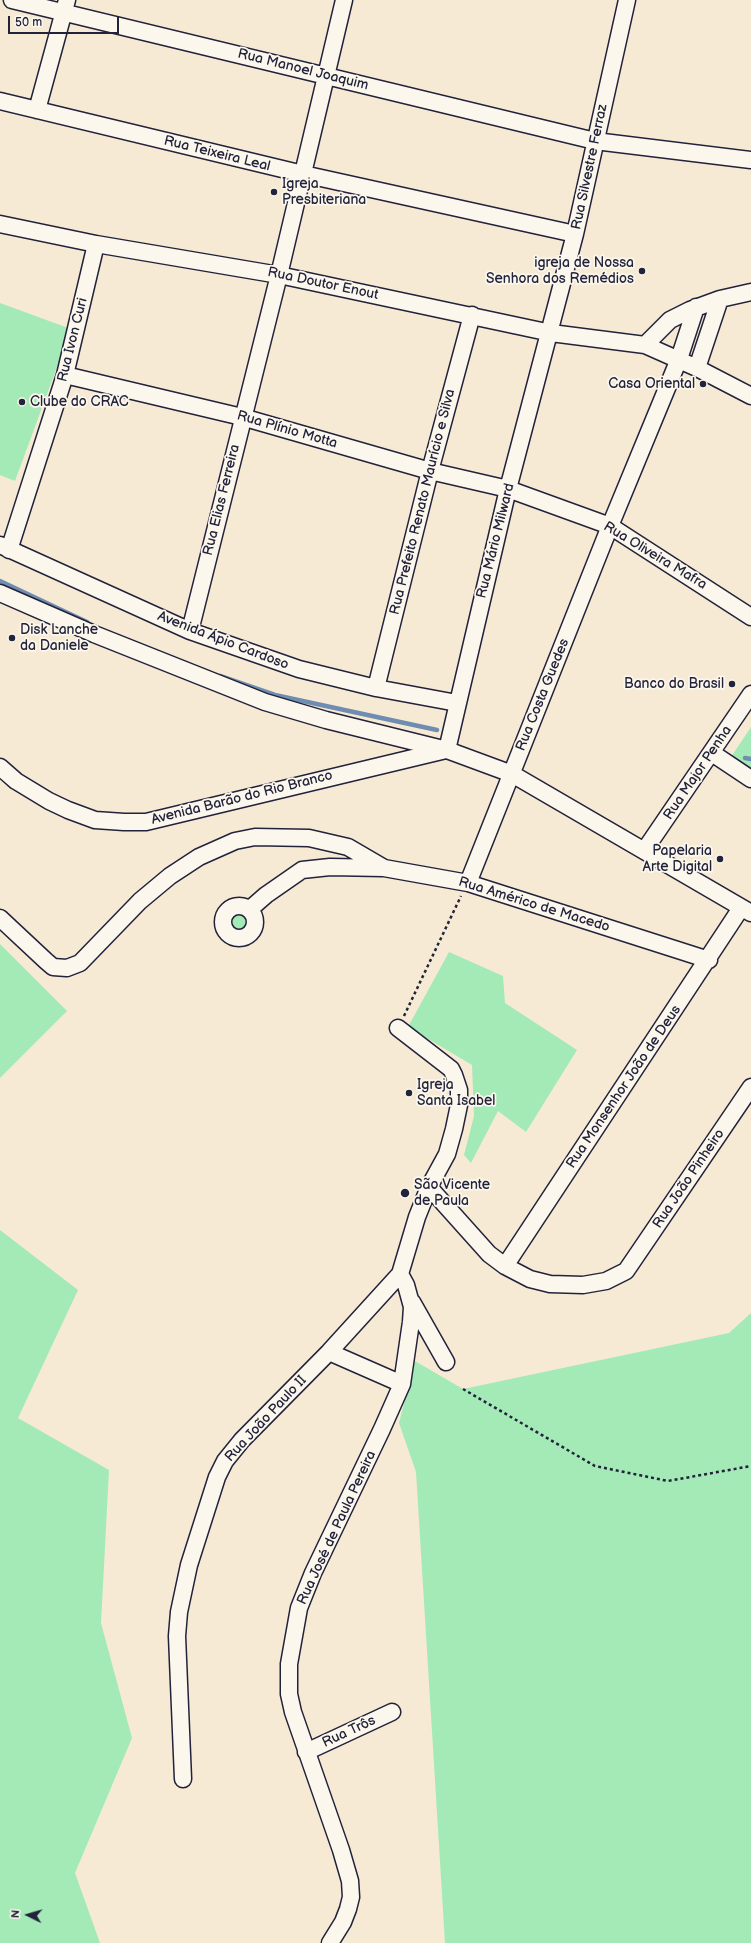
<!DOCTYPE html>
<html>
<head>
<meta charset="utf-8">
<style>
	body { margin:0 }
	#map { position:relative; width:751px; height:1943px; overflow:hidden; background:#f7ead5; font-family:"Balsamiq Sans",sans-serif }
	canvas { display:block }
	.north { position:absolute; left:8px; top:1895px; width:40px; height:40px; -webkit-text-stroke:3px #fbf7ec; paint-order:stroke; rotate:275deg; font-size:11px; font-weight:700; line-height:16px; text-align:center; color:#22223b }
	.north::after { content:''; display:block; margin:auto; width:14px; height:18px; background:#22223b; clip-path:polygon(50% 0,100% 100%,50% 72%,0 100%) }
	.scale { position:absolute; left:8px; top:16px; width:111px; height:18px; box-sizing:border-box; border:2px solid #22223b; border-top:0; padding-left:5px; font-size:12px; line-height:14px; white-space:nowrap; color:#22223b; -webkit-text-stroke:3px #fbf7ec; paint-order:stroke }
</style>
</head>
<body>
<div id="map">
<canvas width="751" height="1943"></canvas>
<div class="north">N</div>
<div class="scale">50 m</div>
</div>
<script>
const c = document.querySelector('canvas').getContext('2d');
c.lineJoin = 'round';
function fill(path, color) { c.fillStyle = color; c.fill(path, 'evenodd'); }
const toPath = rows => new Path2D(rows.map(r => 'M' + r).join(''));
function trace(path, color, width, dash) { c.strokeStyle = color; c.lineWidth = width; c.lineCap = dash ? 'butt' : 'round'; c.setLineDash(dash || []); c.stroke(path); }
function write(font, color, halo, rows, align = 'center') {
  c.font = font + ' "Balsamiq Sans",sans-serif'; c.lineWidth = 3.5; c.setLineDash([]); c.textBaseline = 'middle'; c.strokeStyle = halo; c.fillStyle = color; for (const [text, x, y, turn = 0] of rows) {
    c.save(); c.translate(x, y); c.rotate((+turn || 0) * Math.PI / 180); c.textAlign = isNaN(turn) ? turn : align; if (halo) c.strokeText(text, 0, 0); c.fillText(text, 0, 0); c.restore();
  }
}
fill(toPath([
	[0,303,71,329,15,481,0,475],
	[751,727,751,779,727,763],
	'226 922a13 13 0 1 1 26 0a13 13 0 1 1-26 0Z',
	[0,944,67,1011,0,1078],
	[449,952,503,976,505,1003,577,1050,526,1132,498,1111,471,1163,464,1155,474,1116,472,1065,408,1027],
	[0,1230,78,1290,18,1418,109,1470,101,1623,132,1738,75,1873,100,1943,0,1943],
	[751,1313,751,1943,445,1943,416,1472,399,1423,415,1361,463,1389,729,1333]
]), '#a3eab7');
trace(toPath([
	[0,581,87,622],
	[220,676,275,695,437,730],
	[745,758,751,759]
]), '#6e8db0', 4.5);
const minor = toPath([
	[12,0,595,141,751,160],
	[0,101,303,174,575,234],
	[37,110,67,0],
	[0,224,96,244,279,275,551,333,645,345,697,368,751,396],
	[645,345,670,320,690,310,720,299,751,292],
	[697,368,720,299],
	[65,375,242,417,430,471,508,489,610,526,751,617],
	[0,545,190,631,299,669,376,688,457,703],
	[9,550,65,375,96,244],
	[0,593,94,634,265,702,326,720,447,750,512,774,751,913],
	[190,631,279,275,344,0],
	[376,688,430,471,472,315],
	[447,750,508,489,575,234,627,0],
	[712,753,751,779],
	[0,767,16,781,49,801,68,810,95,820,124,822,146,822,446,750],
	[644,851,751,694],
	[468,883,610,526,679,359,696,307],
	'223 922a16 16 0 1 1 32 0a16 16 0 1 1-32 0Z',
	[250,909,266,895,302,870,330,867,384,868,468,883,709,960],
	[0,918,46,961,53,967,67,968,80,963,140,901,170,876,199,857,235,841,255,837,309,838,348,847,384,868],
	[429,1187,489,1254,505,1266,530,1279,550,1284,583,1285,606,1281,626,1271,751,1087],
	[505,1266,741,908],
	[412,1302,446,1362],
	[329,1352,402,1384],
	[306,1752,392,1712],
	[183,1779,177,1636,179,1612,189,1565,217,1477,225,1461,242,1440,329,1352,400,1274,417,1217,429,1187,447,1154,454,1129,459,1105,459,1090,454,1075,451,1069,398,1028],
	[330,1943,343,1922,348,1909,351,1897,350,1881,341,1850,293,1712,289,1694,289,1664,299,1608,313,1573,382,1429,402,1384,411,1322,412,1307,406,1285,400,1274]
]);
trace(minor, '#22223b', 19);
trace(toPath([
	[404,1016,461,896],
	[463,1389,595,1466,668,1481,751,1466]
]), '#22223b', 2.5, [3, 3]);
trace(minor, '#fbf7ec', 16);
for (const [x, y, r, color] of [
	[274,192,4,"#22223b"],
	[642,271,4,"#22223b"],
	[703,384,4,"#22223b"],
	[22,402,4,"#22223b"],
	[12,638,4,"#22223b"],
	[732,684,4,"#22223b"],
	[720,859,4,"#22223b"],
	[409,1093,4,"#22223b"],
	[405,1193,5,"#22223b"]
]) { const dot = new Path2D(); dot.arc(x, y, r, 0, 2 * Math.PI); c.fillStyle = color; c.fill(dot); trace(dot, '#fbf7ec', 1.5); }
write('14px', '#22223b', '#fbf7ec', [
	["Rua Manoel Joaquim",303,70,14],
	["Rua Teixeira Leal",217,154,14],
	["Rua Silvestre Ferraz",590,167,-78],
	["Rua Doutor Enout",323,284,12],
	["Rua Ivon Curi",73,340,-76],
	["Rua Plínio Motta",287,430,16],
	["Rua Elias Ferreira",222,500,-76],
	["Rua Prefeito Renato Maurício e Silva",423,502,-76],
	["Rua Mário Milward",496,541,-76],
	["Rua Oliveira Mafra",655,556,31],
	["Avenida Ápio Cardoso",223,641,21],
	["Rua Costa Guedes",543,695,-68],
	["Rua Major Penha",698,773,-56],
	["Avenida Barão do Rio Branco",242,798,-14],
	["Rua Américo de Macedo",534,905,17],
	["Rua Monsenhor João de Deus",624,1087,-56],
	["Rua João Pinheiro",689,1179,-56],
	["Rua João Paulo II",266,1419,-47],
	["Rua José de Paula Pereira",337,1528,-65],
	["Rua Trôs",349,1732,-25]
]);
write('14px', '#22223b', '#fbf7ec', [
	["Igreja",282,184],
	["Presbiteriana",282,200],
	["igreja de Nossa",634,263,"right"],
	["Senhora dos Remédios",634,279,"right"],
	["Casa Oriental",695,384,"right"],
	["Clube do CRAC",30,402],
	["Disk Lanche",20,630],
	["da Daniele",20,646],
	["Banco do Brasil",724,684,"right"],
	["Papelaria",712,851,"right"],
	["Arte Digital",712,867,"right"],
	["Igreja",417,1085],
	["Santa Isabel",417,1101],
	["São Vicente",414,1185],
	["de Paula",414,1201]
], 'left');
</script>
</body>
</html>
